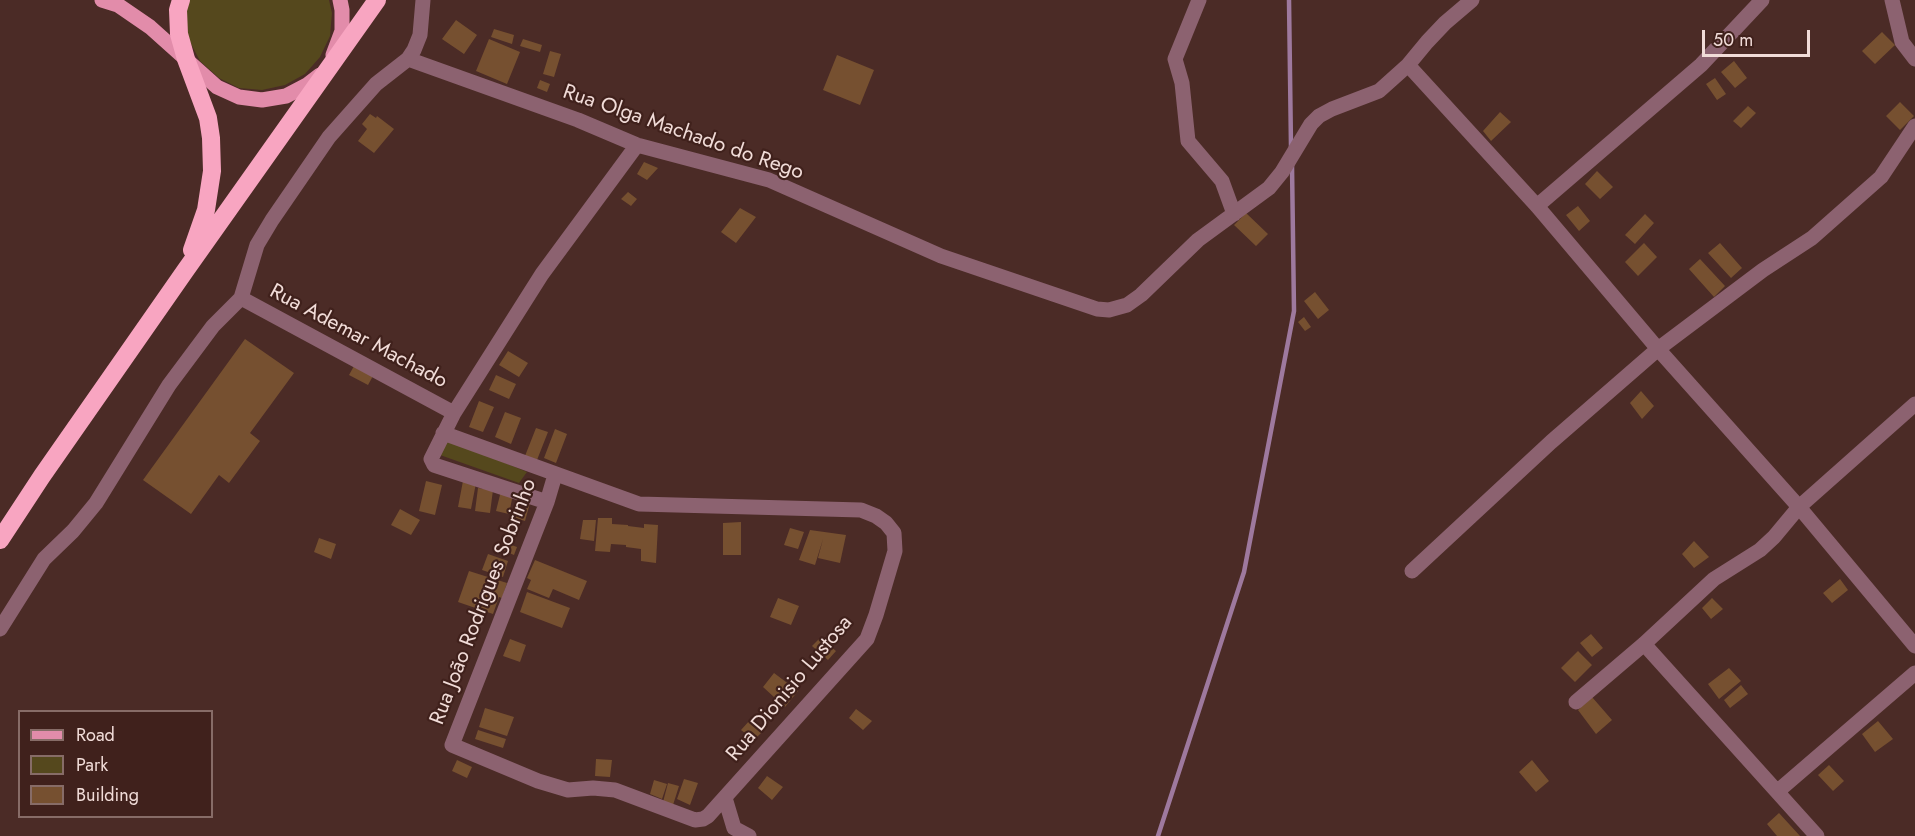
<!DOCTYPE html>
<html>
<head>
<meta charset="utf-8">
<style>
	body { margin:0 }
	#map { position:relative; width:1915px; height:836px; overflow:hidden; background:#4b2b26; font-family:Jost,sans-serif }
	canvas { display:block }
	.legend { position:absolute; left:18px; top:710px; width:195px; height:108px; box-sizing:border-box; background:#40211c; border:2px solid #876c67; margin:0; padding:8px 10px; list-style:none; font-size:18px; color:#f1dcd8 }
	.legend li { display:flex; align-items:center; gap:12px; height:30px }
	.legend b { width:30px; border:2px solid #876c67 }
	.scale { position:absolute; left:1702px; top:30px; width:108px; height:27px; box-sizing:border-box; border:3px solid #f1dcd8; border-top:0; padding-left:8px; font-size:18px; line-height:21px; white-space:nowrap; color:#f1dcd8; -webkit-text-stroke:4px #40211c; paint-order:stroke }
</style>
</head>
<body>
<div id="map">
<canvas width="1915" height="836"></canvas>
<ul class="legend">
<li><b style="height:8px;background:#e28caa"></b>Road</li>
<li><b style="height:16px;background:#55481d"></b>Park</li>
<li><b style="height:16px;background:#765030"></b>Building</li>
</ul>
<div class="scale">50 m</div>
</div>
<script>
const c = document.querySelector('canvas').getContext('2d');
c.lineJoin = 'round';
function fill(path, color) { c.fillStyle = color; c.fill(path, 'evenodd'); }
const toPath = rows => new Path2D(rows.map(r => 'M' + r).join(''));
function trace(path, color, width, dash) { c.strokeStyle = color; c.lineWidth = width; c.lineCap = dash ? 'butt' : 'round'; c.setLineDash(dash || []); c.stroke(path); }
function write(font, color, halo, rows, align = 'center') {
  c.font = font + ' Jost,sans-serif'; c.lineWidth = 4.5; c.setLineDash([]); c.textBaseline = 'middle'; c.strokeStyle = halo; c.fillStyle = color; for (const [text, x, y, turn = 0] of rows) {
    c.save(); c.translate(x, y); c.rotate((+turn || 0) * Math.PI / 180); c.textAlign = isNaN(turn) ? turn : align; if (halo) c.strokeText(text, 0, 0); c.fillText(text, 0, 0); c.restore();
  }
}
fill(toPath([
	[189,0,329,0,332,13,330,36,320,57,305,74,285,85,262,90,239,88,219,78,200,61,188,38,186,13],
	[447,439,527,472,519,483,440,455]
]), '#55481d');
trace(toPath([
	[1289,0,1291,147],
	[1158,836,1244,572,1294,311,1292,165]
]), '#9e799e', 4.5);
fill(toPath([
	[456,20,477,35,464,54,442,39],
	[494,29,514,35,512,44,491,37],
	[1882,32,1895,45,1875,64,1862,51],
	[489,39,520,52,507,84,476,71],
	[523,39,542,45,540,52,520,46],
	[550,51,561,54,554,77,543,74],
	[837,55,874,70,860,105,823,90],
	[1734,61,1747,78,1735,88,1721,72],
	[1715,78,1726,94,1717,100,1706,84],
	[540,80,550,84,547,92,537,88],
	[1900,102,1914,116,1900,130,1886,116],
	[1748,106,1756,113,1741,128,1733,121],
	[1500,112,1511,122,1491,141,1483,131],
	[370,114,376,118,377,116,394,129,374,153,358,141,367,129,362,124],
	[644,162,658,168,647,180,637,174],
	[1597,171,1613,187,1600,199,1585,184],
	[628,192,637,199,631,206,621,199],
	[1578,206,1590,221,1579,231,1566,215],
	[740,208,756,217,736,243,721,232],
	[1246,213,1268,234,1256,246,1234,225],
	[1645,214,1654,223,1635,244,1625,235],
	[1644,243,1657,257,1638,276,1625,262],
	[1720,243,1742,268,1731,278,1708,253],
	[1700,259,1725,286,1714,297,1689,269],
	[1315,292,1329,310,1318,319,1304,301],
	[1304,317,1311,327,1305,331,1298,322],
	[245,339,294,373,250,433,260,441,229,483,219,475,191,514,143,480],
	[508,351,528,363,519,377,499,365],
	[354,366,373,376,368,385,349,375],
	[496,375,516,384,509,399,489,390],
	[1641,391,1654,406,1642,419,1630,403],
	[479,401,494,407,483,432,469,427],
	[505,412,521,418,511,444,495,437],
	[536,428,548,432,537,460,525,456],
	[555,429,567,434,556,463,544,458],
	[426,481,442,485,435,515,419,511],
	[463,481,476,483,471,509,458,507],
	[478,488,493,490,490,513,475,511],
	[501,491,513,494,509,514,496,511],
	[517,499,530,503,525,521,512,517],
	[400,509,420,520,411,535,391,525],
	[598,518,612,518,612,524,628,525,628,526,644,528,644,524,658,525,656,563,641,561,641,549,626,547,626,545,611,544,610,552,595,551],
	[583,520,596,520,594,541,580,539],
	[741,522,741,555,723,555,723,523],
	[790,528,804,532,798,549,784,545],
	[810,530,846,535,840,563,818,558,823,539,815,565,799,560],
	[319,538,336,544,331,559,314,552],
	[1694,541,1709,557,1694,568,1682,554],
	[503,542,517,547,514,555,500,549],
	[488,554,508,561,503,577,482,570],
	[535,560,587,581,579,600,553,589,549,598,527,589,531,580,527,578],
	[469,571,507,583,502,598,499,597,493,614,458,602],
	[1840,579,1848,590,1832,603,1823,593],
	[527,592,570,608,562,628,520,612],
	[778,598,799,606,791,625,770,617],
	[1712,598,1723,609,1711,619,1702,608],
	[1591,634,1603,648,1592,657,1580,643],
	[820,638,836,651,828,660,812,646],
	[510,639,526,645,520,662,503,656],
	[1578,651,1592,665,1575,682,1561,668],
	[1729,668,1741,681,1719,699,1708,684],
	[774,673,798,691,785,707,763,687],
	[1741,685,1748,694,1730,708,1724,700],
	[1592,697,1612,720,1596,734,1578,710],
	[485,708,514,717,507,736,479,727],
	[856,709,872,721,863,730,849,718],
	[750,720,762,732,754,740,741,730],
	[1878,721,1893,739,1875,752,1862,734],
	[478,730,506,739,503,748,475,739],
	[596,759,612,760,610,777,595,776],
	[457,760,472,767,467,778,452,771],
	[1532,760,1549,781,1536,792,1519,772],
	[1829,765,1844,781,1833,791,1818,775],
	[767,776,783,787,772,800,758,788],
	[684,779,698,783,690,805,677,799],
	[654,780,667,784,662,799,650,794],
	[668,783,679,786,673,805,663,802],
	[1779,813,1800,836,1777,836,1767,824]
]), '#765030');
trace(toPath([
	[1199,0,1175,59,1182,83,1188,141,1222,181,1234,214],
	[1892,0,1902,42,1915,59],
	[408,59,578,120,637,145,769,180,941,256,1097,309,1109,310,1127,305,1141,295,1198,240,1269,188,1282,172,1311,124,1319,116,1332,109,1379,91,1408,65,1427,42,1445,23,1472,0],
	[1408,65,1537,206,1658,349,1799,507,1915,646],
	[1537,206,1701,65,1762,0],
	[241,298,454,413],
	[443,433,639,504,861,510,876,516,886,523,894,533,895,551,876,615,867,639,708,816,703,819,695,820,615,790,593,788,568,790,538,781,452,745,547,502,555,475],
	[547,502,434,465,431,459,454,413,542,274,637,145],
	[1412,571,1551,442,1658,349,1763,270,1812,238,1881,177,1915,126],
	[0,629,44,559,73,531,96,503,169,385,213,326,241,298,257,245,272,220,329,137,376,84,408,59,414,50,420,35,423,0],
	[1644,644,1817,836],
	[1576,702,1644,644,1714,579,1760,550,1774,537,1799,507,1915,404],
	[1778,791,1915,673],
	[725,798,734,828,749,836]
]), '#8c6270', 15);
trace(toPath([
	[102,0,118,5,150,27,217,87,239,97,262,100,286,96,307,85,320,75],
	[333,55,342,31,342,10,340,0]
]), '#e28caa', 15);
trace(toPath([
	[181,0,178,10,179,34,186,59,208,118,211,138,212,171,206,210,192,250],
	[0,540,42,476,185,271,377,0]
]), '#f8a5c1', 18);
write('21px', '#f1dcd8', '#40211c', [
	["Rua Olga Machado do Rego",683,133,19],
	["Rua Ademar Machado",358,337,28],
	["Rua João Rodrigues Sobrinho",484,602,-69],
	["Rua Dionisio Lustosa",790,689,-50]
]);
</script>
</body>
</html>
